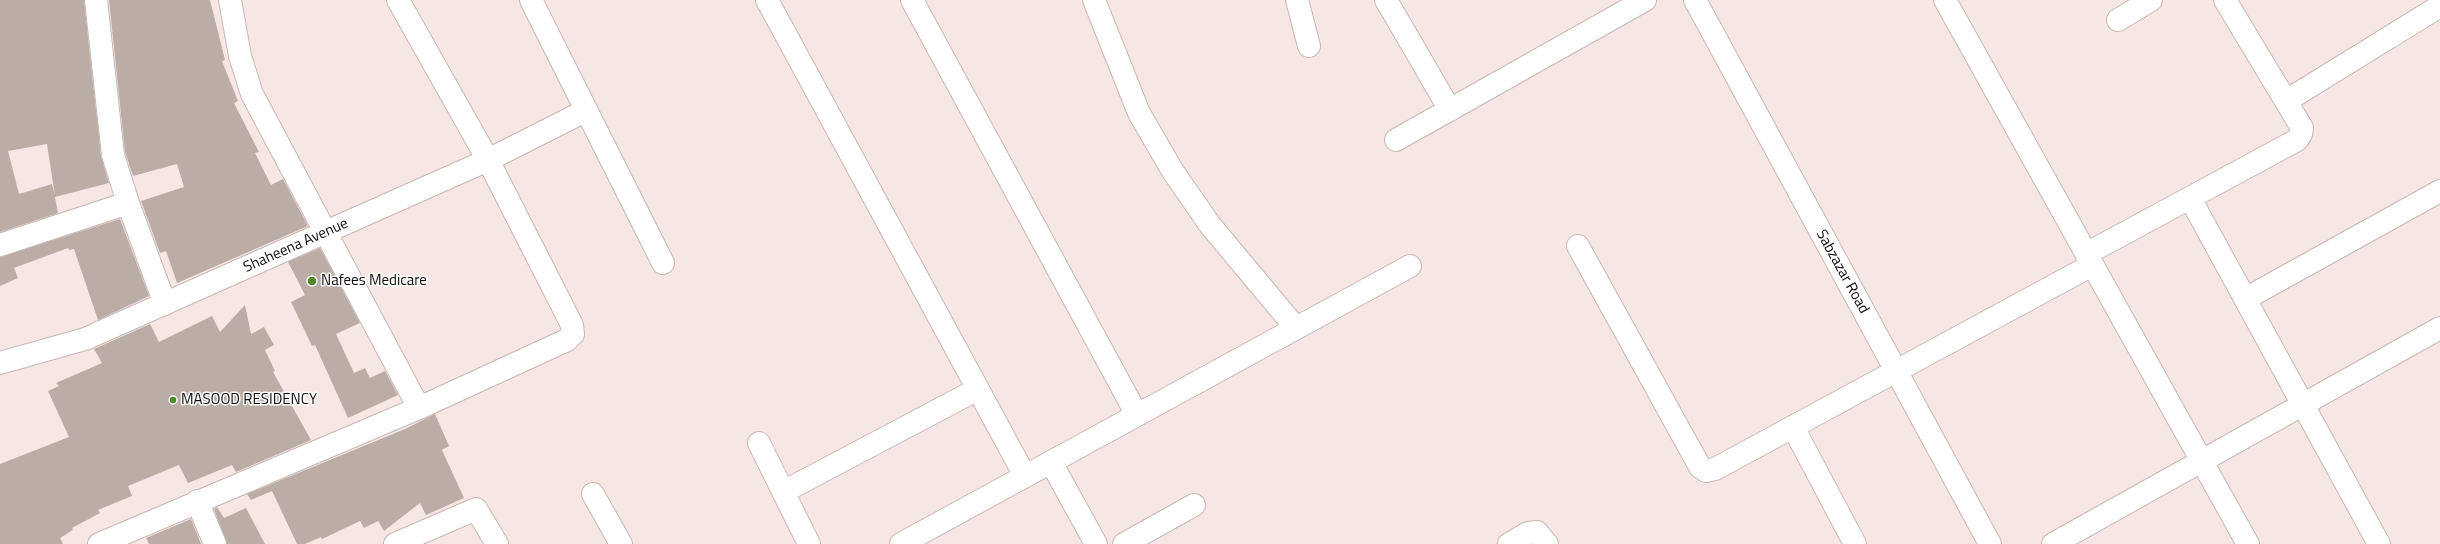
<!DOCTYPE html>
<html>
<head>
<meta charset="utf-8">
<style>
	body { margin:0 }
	canvas { display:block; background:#f7e7e4 }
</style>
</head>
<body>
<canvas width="2440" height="544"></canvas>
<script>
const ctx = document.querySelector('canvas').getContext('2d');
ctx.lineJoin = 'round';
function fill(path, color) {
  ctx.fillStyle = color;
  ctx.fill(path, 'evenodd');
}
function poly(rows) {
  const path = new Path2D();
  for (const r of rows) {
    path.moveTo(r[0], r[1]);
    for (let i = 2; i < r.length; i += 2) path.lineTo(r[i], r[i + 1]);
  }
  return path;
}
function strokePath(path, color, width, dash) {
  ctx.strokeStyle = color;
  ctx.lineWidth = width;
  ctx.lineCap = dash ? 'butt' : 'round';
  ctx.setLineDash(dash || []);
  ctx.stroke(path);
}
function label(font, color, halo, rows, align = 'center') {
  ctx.font = font + ' "Titillium Web",sans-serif';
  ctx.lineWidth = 3;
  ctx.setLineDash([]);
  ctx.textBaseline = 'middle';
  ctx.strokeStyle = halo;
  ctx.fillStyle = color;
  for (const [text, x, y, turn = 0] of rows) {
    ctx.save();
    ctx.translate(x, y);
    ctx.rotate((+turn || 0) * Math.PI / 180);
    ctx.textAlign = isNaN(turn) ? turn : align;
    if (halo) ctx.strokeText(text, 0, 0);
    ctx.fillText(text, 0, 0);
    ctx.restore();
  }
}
fill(poly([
	[0,0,84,0,101,156,109,183,55,197,58,213,0,232],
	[47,144,55,197,52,184,19,194,8,151],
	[109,0,210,0,225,60,222,61,238,101,234,103,259,152,255,153,271,185,283,179,308,226,177,283,166,251,160,253,141,201,184,187,177,164,133,176,125,152],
	[120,219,149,296,98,320,74,249,69,250,68,248,14,268,18,278,0,286,0,257],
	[320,248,360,323,336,334,354,373,365,368,370,378,385,371,398,395,348,418,315,345,312,346,291,302,305,295,288,262],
	[245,305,251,334,264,327,274,345,265,350,275,371,273,372,311,440,236,472,232,465,188,483,179,465,128,486,132,496,98,510,100,513,72,528,73,530,60,538,63,544,0,544,0,464,69,437,48,391,59,386,56,383,102,363,94,349,150,324,159,342,212,316,220,332],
	[435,414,449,446,442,450,464,498,426,515,420,503,384,531,378,521,364,528,360,521,322,539,321,537,305,544,297,544,272,491,251,500,247,494,405,429],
	[217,507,224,518,246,508,265,544,227,544,214,509],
	[191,519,201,544,149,544,146,538]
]), '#b9ada6');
const minor = poly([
	[96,0,113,155,128,203,165,304],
	[230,0,240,56,252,94,419,408],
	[531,0,663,263],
	[767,0,1025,476],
	[912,0,1137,415],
	[1094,0,1139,113,1172,170,1210,225,1296,328],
	[1297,0,1309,46],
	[1386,0,1450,110],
	[1695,0,1990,544],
	[1945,0,2248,544],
	[2118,20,2151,0],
	[2286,101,2440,6],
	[1396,140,1645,0],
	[2190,198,2379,544],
	[0,245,128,203],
	[1578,246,1700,467,1706,471,1715,469,2092,265],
	[2086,254,2297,140,2301,134,2302,128,2225,0],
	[2245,299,2440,191],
	[0,363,85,339,488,160,585,111],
	[1793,427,1855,544],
	[759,443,809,544],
	[1051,462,1096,544],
	[783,492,978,389],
	[593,494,621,544],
	[197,501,215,544],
	[99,544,419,408,567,340,573,334,572,325,488,160,398,0],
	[395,544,476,509,497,544],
	[901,544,1410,266],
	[1124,544,1194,505],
	[1509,544,1528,533,1537,532,1547,544],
	[2053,544,2440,328]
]);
strokePath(minor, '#c6b7b4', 24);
strokePath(minor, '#fff', 22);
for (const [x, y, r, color] of [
	[312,281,5,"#4f8926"],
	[173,400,4,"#4f8926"]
]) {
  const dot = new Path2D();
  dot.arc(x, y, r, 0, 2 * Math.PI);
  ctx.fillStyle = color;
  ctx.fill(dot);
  strokePath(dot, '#fff', 1.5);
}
label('15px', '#0f0a09', '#fff', [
	["Shaheena Avenue",296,246,-24],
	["Sabzazar Road",1842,272,61]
]);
label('15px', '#0f0a09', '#fff', [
	["Nafees Medicare",321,281],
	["MASOOD RESIDENCY",181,400]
], 'left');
</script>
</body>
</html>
